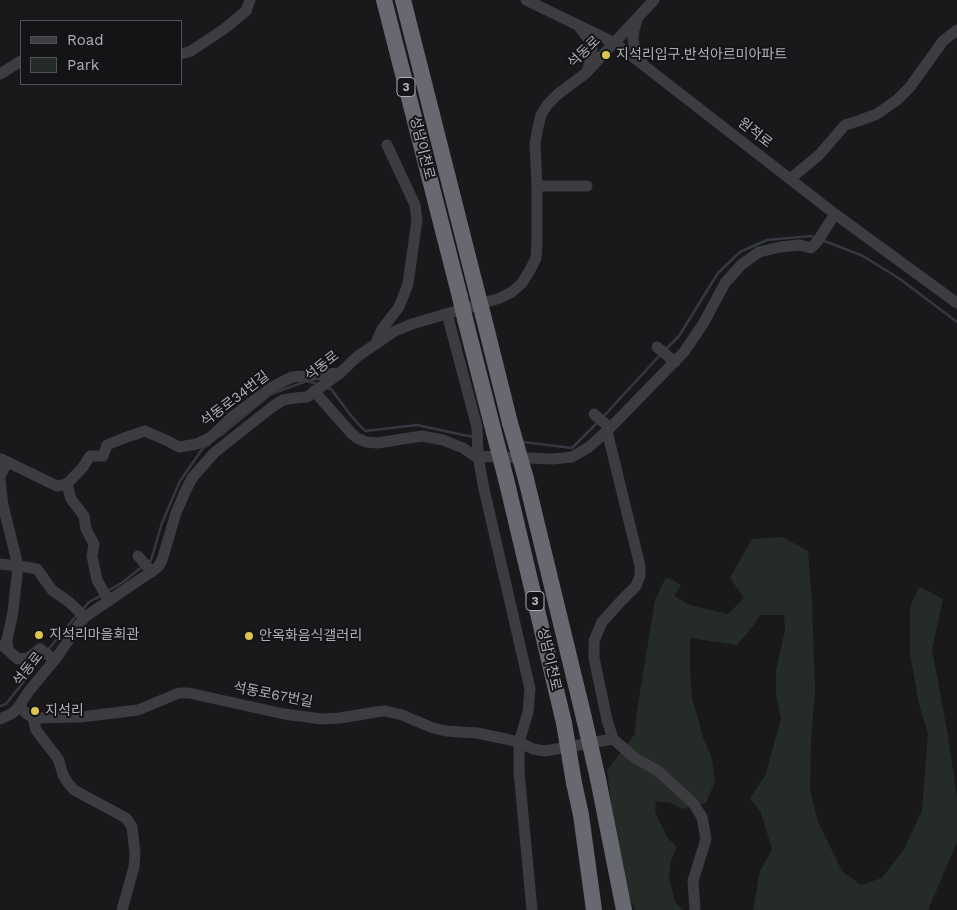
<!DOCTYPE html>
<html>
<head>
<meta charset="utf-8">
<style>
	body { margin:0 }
	#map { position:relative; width:957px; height:910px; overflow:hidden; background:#19191b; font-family:"Work Sans",sans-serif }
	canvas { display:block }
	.legend { position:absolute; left:20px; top:20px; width:162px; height:65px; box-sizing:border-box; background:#141416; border:1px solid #515257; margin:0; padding:6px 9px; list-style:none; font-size:15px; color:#adafb9 }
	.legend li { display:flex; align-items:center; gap:10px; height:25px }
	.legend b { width:25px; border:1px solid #515257 }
</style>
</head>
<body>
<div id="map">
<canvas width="957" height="910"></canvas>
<ul class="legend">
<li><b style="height:6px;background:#3c3c41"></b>Road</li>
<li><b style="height:14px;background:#252c27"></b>Park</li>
</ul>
</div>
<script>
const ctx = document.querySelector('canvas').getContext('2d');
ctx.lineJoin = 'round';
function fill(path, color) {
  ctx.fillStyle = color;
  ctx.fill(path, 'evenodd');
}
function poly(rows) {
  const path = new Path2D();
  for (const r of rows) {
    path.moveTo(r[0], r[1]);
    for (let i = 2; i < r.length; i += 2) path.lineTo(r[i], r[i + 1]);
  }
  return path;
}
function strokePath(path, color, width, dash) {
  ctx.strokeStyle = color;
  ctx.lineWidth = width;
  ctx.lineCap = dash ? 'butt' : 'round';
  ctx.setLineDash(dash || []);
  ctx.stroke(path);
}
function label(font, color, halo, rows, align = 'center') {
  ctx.font = font + ' "Work Sans","Noto Sans KR",sans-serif';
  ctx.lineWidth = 4;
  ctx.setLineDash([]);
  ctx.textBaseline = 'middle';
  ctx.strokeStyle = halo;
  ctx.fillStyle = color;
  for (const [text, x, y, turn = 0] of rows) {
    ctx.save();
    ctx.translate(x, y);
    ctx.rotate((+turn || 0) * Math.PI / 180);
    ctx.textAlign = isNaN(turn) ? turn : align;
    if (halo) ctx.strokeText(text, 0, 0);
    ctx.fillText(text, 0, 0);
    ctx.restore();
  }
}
fill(poly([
	[782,537,808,551,812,602,815,690,811,740,810,789,818,822,842,871,861,885,882,878,904,849,922,811,928,734,919,704,910,654,910,607,919,587,943,599,932,650,948,736,957,797,957,842,928,910,753,910,760,871,772,849,761,813,750,798,765,776,781,719,776,694,776,670,785,630,784,615,760,615,750,630,737,645,690,638,690,671,692,698,703,737,712,759,715,782,706,803,683,809,670,803,656,801,655,812,667,837,677,847,671,860,669,879,675,902,683,910,635,910,627,891,618,858,607,770,635,734,636,717,655,600,666,577,681,585,674,596,690,605,728,614,744,598,730,578,752,539]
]), '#252c27');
strokePath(poly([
	[822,240,863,256,900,279,957,322],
	[665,350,679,336,718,273,740,252,767,240,811,236,815,238],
	[327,388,331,389,352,417,365,431,417,425,463,435,475,437],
	[602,418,661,354],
	[220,436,271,394,307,381,317,384],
	[523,442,572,448,598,422],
	[147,563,151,560,162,523,180,481,203,448,210,444],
	[106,592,123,582,143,566],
	[83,609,89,602,102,595],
	[47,651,77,615],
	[0,706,6,704,44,656]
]), '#343941', 2.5);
strokePath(poly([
	[526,0,615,43,835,214,957,303],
	[637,20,634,30,633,40,636,52,642,61],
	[580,28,588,38,592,49,591,59,587,71],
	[181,54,191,51,224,29,246,11,250,0],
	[0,74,21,61],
	[790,179,819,155,845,125,858,121,877,114,897,100,910,87,943,41,957,30],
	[537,186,587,186],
	[447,314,477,427,478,457,484,489,530,689,528,712,519,742,519,772,532,910],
	[376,343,382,329,399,307,408,284,417,220,415,205,387,145],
	[657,347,675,362],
	[314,391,352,434,357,438,366,442,377,443,422,436,443,440,463,448,475,456,553,459,572,457,589,447,610,428,684,352,703,324,725,283,741,265,759,252,780,247,800,245,811,248,817,242,835,214],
	[594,414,610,428],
	[607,431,640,566,640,576,636,586,622,600,602,622,594,641,594,658,607,720,613,739,635,758,658,771,693,803,702,817,706,839,693,881,695,910],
	[1,459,57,486,67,484,83,467,90,456,103,456,107,445,124,438,145,431,168,441,179,447,197,444,211,437,232,417,272,387,292,377,340,373],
	[7,462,0,477,1,490,3,505,18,566,13,612,7,640,8,649],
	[67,484,71,499,84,516,86,529,94,544,92,556,97,580,109,601],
	[138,556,152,572],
	[0,564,20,566,37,569,52,590,69,602,85,617],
	[2,645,18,659,28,658,40,649,55,660],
	[19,706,27,714,33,718,81,717,138,710,179,693,189,693,284,714,307,717,322,719,340,718,376,712,385,711,402,715,433,728,446,731,477,733,501,738,519,742,533,749,545,751,613,739],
	[33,718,36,730,56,756,59,761,63,775,68,783,74,790,126,818,132,827,135,853,134,867,122,910],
	[0,719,13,713,19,706,29,691,57,657,77,627,85,617,158,567,162,560,176,513,185,492,192,478,214,453,272,407,283,400,295,398,307,397,340,373,358,356,395,331,412,324,500,298,512,292,522,283,530,270,536,258,537,243,537,186,535,144,538,127,541,115,547,105,558,94,586,73,654,0]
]), '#3c3c41', 11);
strokePath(poly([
	[384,0,460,297],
	[403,0,477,292],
	[483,315,510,423],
	[465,319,491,421],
	[506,479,564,723],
	[526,479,584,718],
	[598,779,624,910],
	[574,783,581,815,594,910]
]), '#676870', 16);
strokePath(poly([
	[477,292,483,315],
	[460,297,465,319],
	[491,421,506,479],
	[510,423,526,479],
	[584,718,598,779],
	[564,723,574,783]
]), '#676870', 16);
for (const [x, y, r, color] of [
	[606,55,5,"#ddc44f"],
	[39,635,5,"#ddc44f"],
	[249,636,5,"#ddc44f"],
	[35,711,5,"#ddc44f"]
]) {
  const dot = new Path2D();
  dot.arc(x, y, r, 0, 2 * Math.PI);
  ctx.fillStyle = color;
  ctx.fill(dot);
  strokePath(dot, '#141416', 2);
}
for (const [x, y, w] of [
	[406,87,18],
	[535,601,18]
]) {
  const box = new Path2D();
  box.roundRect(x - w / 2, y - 9.5, w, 19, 4);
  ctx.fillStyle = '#141416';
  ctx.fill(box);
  strokePath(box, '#adafb9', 1);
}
label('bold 12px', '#adafb9', null, [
	["3",406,87],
	["3",535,601]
]);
label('14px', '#adafb9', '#141416', [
	["석동로",584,52,-44],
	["원적로",755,133,38],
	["성남이천로",422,148,76],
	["석동로",322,366,-38],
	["석동로34번길",235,399,-37],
	["성남이천로",549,659,77],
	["석동로",28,669,-52],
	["석동로67번길",273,695,11]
]);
label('14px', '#adafb9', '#141416', [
	["지석리입구.반석아르미아파트",616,55],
	["지석리마을회관",49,635],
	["안옥화음식갤러리",259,636],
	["지석리",45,711]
], 'left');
</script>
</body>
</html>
